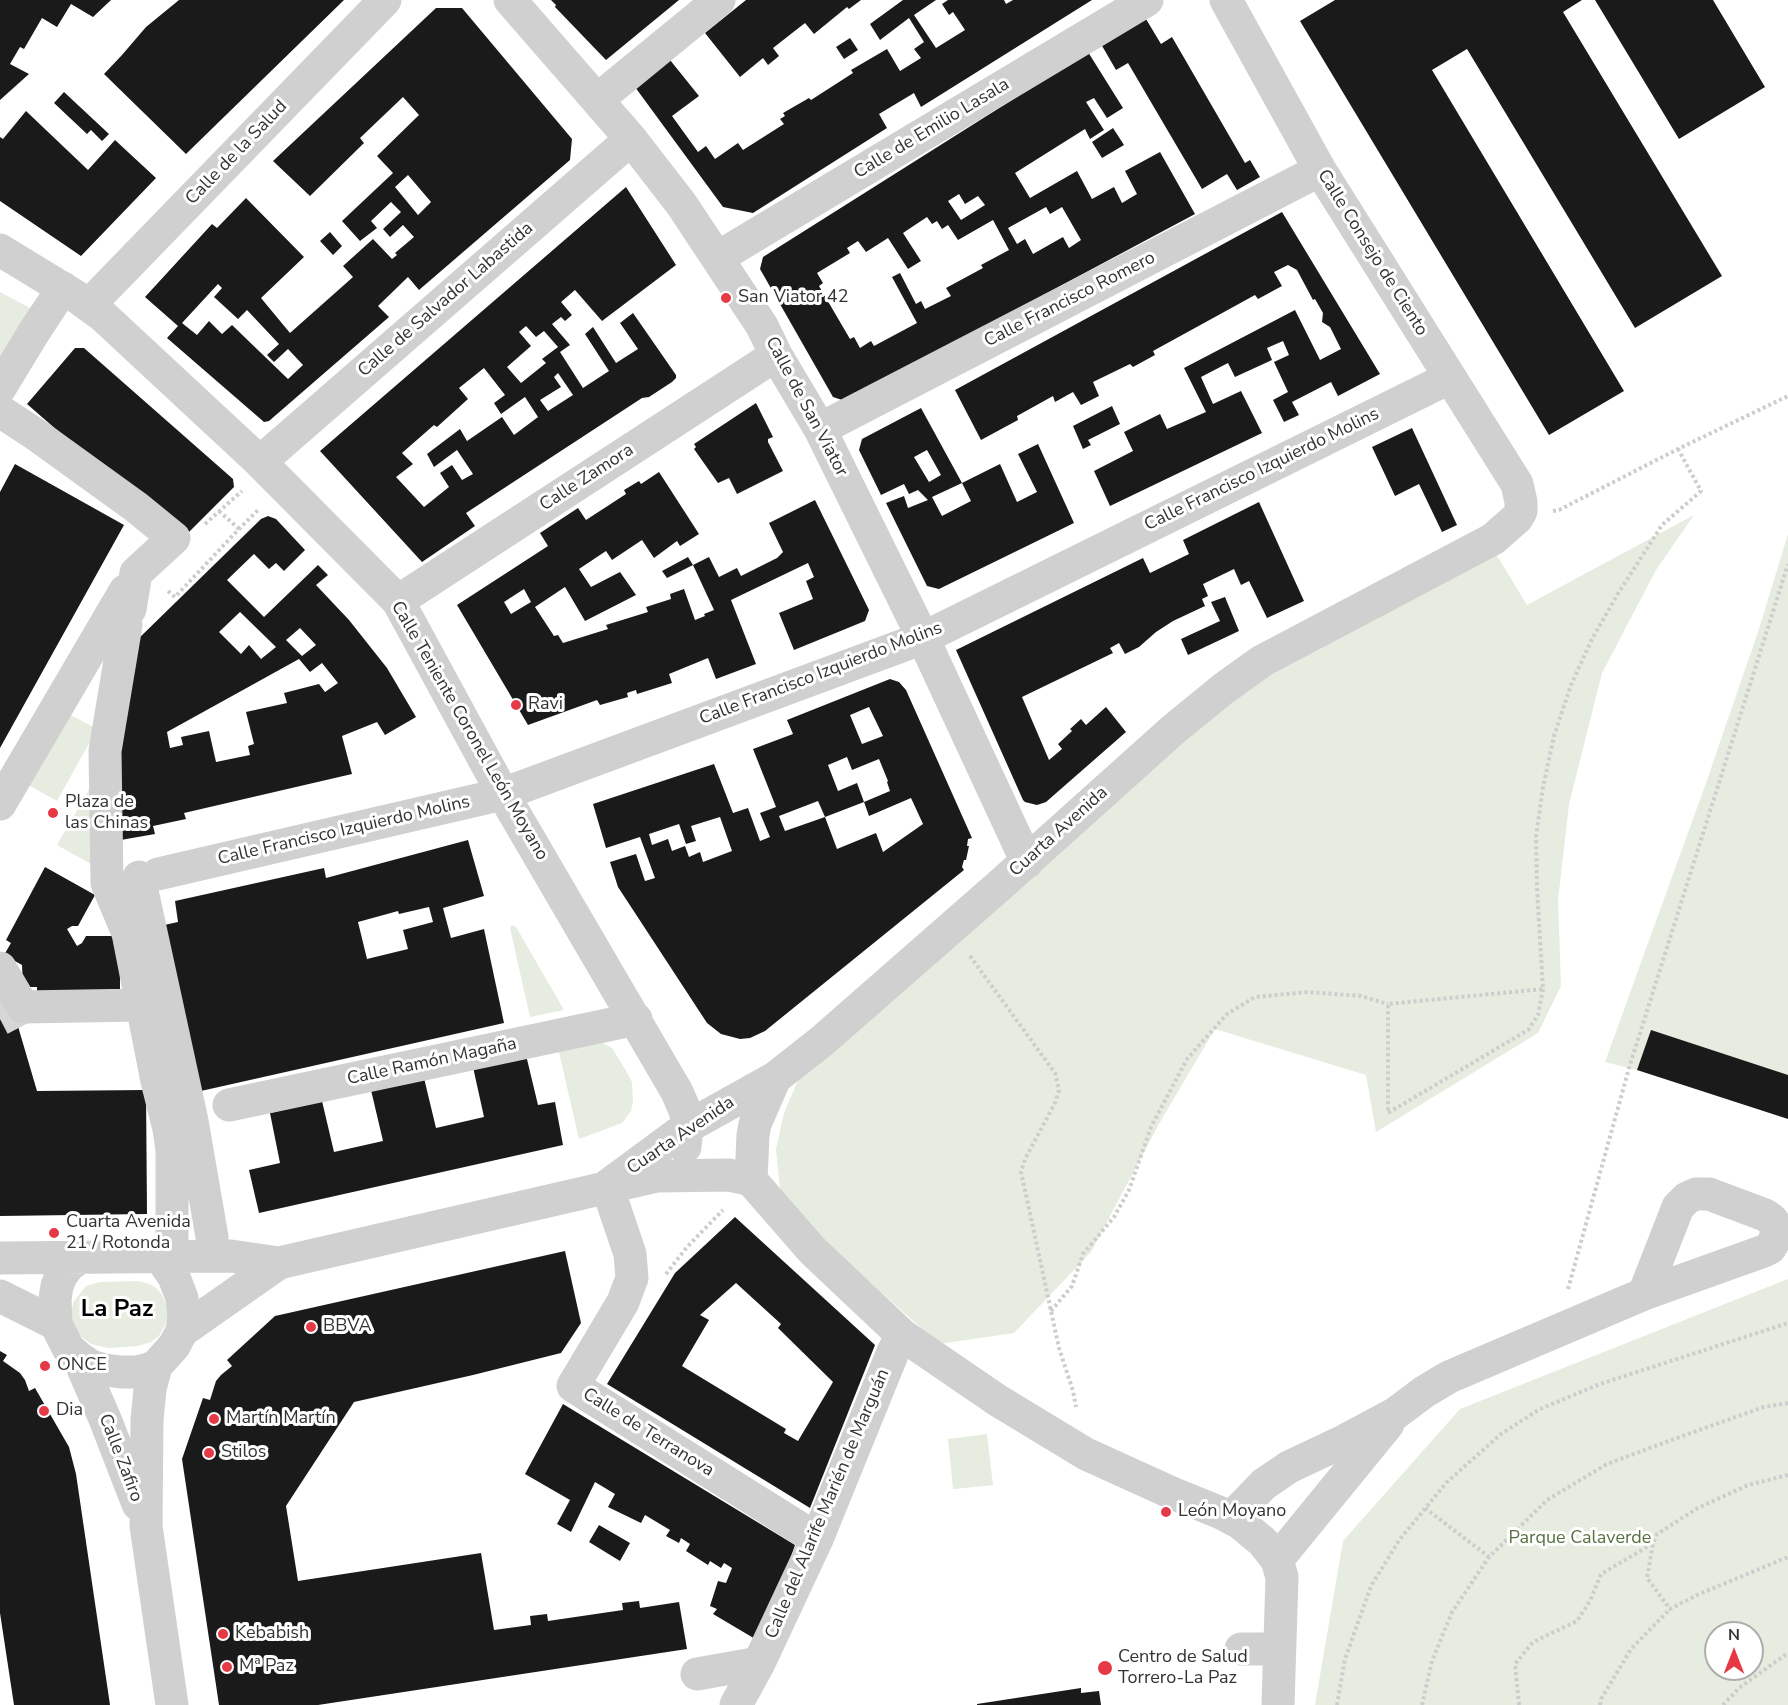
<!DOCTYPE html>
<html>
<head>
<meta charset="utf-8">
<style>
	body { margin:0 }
	#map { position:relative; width:1788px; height:1705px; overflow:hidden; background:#fff; font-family:"Nunito Sans",sans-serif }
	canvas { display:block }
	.north { position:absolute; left:1704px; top:1621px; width:60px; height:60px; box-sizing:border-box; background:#fff; border:2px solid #adadad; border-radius:50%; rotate:0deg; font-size:16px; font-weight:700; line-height:24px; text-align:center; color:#333 }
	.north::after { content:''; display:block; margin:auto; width:21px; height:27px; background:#e63946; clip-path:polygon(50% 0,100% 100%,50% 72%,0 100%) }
</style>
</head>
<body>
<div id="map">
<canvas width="1788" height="1705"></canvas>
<div class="north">N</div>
</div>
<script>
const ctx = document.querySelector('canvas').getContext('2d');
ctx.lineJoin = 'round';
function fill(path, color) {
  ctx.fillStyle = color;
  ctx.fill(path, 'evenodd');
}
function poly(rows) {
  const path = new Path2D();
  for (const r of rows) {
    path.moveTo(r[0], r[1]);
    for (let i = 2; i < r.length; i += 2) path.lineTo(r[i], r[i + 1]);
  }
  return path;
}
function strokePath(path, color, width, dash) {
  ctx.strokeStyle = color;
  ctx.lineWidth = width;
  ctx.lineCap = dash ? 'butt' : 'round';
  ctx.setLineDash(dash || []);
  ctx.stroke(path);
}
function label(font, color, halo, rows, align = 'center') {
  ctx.font = font + ' "Nunito Sans",sans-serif';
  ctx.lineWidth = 6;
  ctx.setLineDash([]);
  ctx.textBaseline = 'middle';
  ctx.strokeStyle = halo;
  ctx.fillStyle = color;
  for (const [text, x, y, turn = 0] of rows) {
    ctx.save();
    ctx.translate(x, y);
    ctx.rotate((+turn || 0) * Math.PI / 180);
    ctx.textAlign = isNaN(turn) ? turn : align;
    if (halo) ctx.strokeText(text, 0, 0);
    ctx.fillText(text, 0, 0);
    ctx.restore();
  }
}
fill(poly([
	[0,292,45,316,0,388],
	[1694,515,1656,570,1602,673,1569,804,1558,900,1561,986,1538,1033,1376,1132,1366,1075,1215,1029,1160,1122,1091,1252,1014,1333,939,1344,799,1219,780,1189,776,1149,784,1113,798,1080,1230,697,1496,554,1527,605],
	[1788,534,1788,1118,1637,1070,1605,1062,1706,783,1759,629],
	[61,710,97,729,57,801,21,781],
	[91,786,91,864,57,845],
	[512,925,516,927,564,1010,530,1017,510,928],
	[599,1041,612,1048,625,1069,632,1082,633,1101,631,1111,622,1123,579,1139,558,1048],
	[1788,1279,1788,1705,1315,1705,1343,1541,1460,1409],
	[1716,1633,1752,1633,1752,1669,1716,1669],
	[138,1281,150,1284,156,1288,161,1293,166,1304,168,1320,159,1336,151,1342,138,1346,108,1348,91,1344,78,1334,74,1328,71,1311,74,1301,86,1286,100,1282],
	[987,1434,993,1485,953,1489,948,1439]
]), '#e6ecdf');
fill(poly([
	[0,0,111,0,93,17,71,4,57,27,42,18,24,49,20,47,10,64,29,74,0,100],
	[179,0,344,0,186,154,104,74,122,55,146,27],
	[551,0,679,0,606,60,555,7,556,5],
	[746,0,861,0,849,9,847,7,814,34,805,23,773,48,779,56,768,65,763,58,740,77,705,33],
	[903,0,936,0,914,15,936,48,965,30,953,12,949,15,942,4,948,0,1004,0,1006,4,1013,0,1092,0,921,107,914,93,879,114,887,128,753,213,723,207,635,87,670,60,699,96,672,116,698,152,706,146,715,159,738,143,743,150,784,124,780,119,785,116,783,113,809,98,811,100,853,73,851,70,887,49,900,71,921,58,914,49,924,42,909,18,880,40,870,24],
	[1335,0,1582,0,1563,12,1722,276,1635,328,1467,49,1432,70,1624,391,1549,435,1300,21],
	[1595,0,1713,0,1765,87,1679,139],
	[436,8,462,8,572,139,570,160,419,290,408,277,378,306,389,317,269,421,264,422,167,338,178,326,145,297,212,224,217,228,246,198,304,257,261,298,290,333,353,277,343,266,373,239,392,259,397,255,395,253,414,237,403,225,390,237,383,229,401,212,391,202,371,221,377,228,360,241,342,221,393,173,377,156,419,115,403,97,360,138,364,143,310,196,273,161],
	[408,175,431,202,418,215,395,187],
	[218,284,222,288,214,297,238,319,247,310,279,344,267,355,274,362,288,349,303,365,288,379,232,325,222,334,209,321,197,335,182,323],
	[1146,19,1161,44,1172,37,1245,163,1250,160,1260,177,1237,190,1227,174,1202,189,1128,63,1116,70,1101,44],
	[850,38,858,50,844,59,836,47],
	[1088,52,1123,108,1107,118,1094,98,1086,102,1104,130,1090,139,1085,129,1015,173,1030,198,1077,171,1092,199,1114,187,1122,203,1137,194,1125,171,1160,152,1195,214,845,401,833,397,760,269,763,257],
	[959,194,965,204,978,196,985,205,961,220,948,201],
	[1046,207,1050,214,1062,207,1081,240,1069,248,1063,237,1033,254,1025,239,1017,244,1008,228],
	[927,217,932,224,937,221,942,229,948,225,958,240,993,220,1009,250,981,265,983,268,946,288,951,296,925,309,921,301,916,304,900,273,892,277,917,323,874,346,871,341,860,348,854,337,850,339,819,286,823,283,817,273,850,253,847,248,858,241,866,252,888,238,908,269,921,261,903,233],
	[64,92,109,134,102,141,91,130,87,134,54,103],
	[26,111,88,170,115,140,156,178,81,256,0,201,0,137,3,139],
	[1113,128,1124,145,1102,158,1092,142],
	[626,187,676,265,602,321,575,290,561,302,572,315,565,321,561,317,552,324,570,345,560,352,583,388,609,371,585,334,593,327,616,363,638,349,620,323,633,313,676,375,676,378,672,382,649,397,642,398,466,513,475,526,422,562,320,451],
	[526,326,536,337,544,331,558,347,542,359,546,363,521,383,507,367,531,346,519,332],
	[484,368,505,395,494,403,501,414,525,397,538,417,514,435,502,417,467,441,460,429,427,454,434,467,457,450,473,474,462,480,452,465,440,473,449,487,424,507,396,477,413,464,402,453,434,425,437,427,468,399,459,388],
	[558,373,573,395,548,411,540,400,561,387,554,377],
	[1282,212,1380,374,1338,396,1331,382,1292,402,1299,415,1284,422,1273,400,1288,392,1274,362,1289,355,1283,341,1267,348,1272,360,1235,377,1228,363,1201,377,1213,404,1241,391,1262,433,1110,506,1094,471,1133,451,1124,432,1160,414,1167,429,1206,412,1184,368,1295,310,1320,360,1341,349,1330,327,1322,322,1323,313,1315,299,1313,300,1297,270,1288,265,1274,272,1282,286,1258,299,1255,295,1153,351,1155,355,1133,367,1130,364,1093,382,1099,396,1081,405,1073,392,1055,402,1053,396,1017,416,1018,420,981,440,955,390],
	[330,232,342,246,333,255,320,241],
	[75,348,84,348,233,479,234,487,182,539,27,404],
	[756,403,773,437,768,439,768,442,783,471,737,494,729,478,718,483,694,449,696,447,694,444],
	[1112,406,1120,424,1088,440,1091,445,1083,449,1073,426],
	[921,408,962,483,932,497,942,516,971,501,962,483,1000,464,1017,502,1037,492,1018,454,1038,444,1074,523,939,589,927,586,886,503,904,496,908,508,928,500,918,490,909,494,904,484,881,495,859,450,862,439],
	[927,450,941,475,929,482,914,457],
	[1412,428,1457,525,1442,532,1419,484,1395,496,1372,447],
	[15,464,124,525,0,748,0,492],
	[659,472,699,534,680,546,677,541,654,558,642,540,612,560,606,551,579,569,591,587,620,572,636,595,585,621,565,587,535,607,554,636,558,635,563,643,608,629,606,625,648,612,646,607,671,599,670,594,684,589,695,620,705,616,704,614,714,610,693,565,667,578,662,571,688,557,693,565,709,557,719,577,737,568,741,576,777,558,783,552,769,523,815,500,869,610,865,621,794,650,779,613,813,599,806,581,814,577,808,563,731,600,756,664,716,679,708,658,669,674,672,683,637,694,636,690,627,693,628,697,600,705,597,700,528,725,457,605,548,546,540,533,578,508,586,520,626,494,624,490,639,481,641,484],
	[524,589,531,602,511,614,504,602],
	[1259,502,1304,601,1267,618,1249,581,1241,585,1234,569,1203,584,1208,596,1202,599,1205,606,1173,621,1156,632,1139,647,1125,654,1119,643,1110,648,1113,653,1022,697,1049,760,1062,749,1058,744,1072,731,1070,729,1081,719,1086,725,1106,707,1126,732,1046,802,1037,805,1025,802,1023,800,956,650,1143,558,1150,573,1189,554,1183,540],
	[268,516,276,519,305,550,284,571,276,563,269,569,254,554,227,580,264,617,318,565,328,575,316,585,349,620,387,668,416,717,385,735,377,722,342,736,352,774,184,813,186,819,153,826,155,834,115,841,115,763,134,643,261,519],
	[240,612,276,647,261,659,249,645,241,654,219,632],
	[300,628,316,645,302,656,286,640],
	[299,659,310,672,322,663,338,683,325,692,319,684,284,693,287,703,246,712,254,744,248,746,250,755,216,762,209,731,181,737,183,745,170,748,167,732],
	[1225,597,1239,631,1188,655,1181,639,1220,621,1211,602],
	[890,679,899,682,906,690,972,838,968,839,967,846,969,846,966,860,964,860,962,867,964,870,765,1031,750,1038,740,1039,721,1034,707,1023,618,887,610,862,636,854,645,881,655,878,640,837,606,848,593,804,714,764,733,813,748,808,760,841,770,837,760,813,776,807,753,749,793,734,787,720],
	[869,707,883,736,862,744,850,715],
	[847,757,852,770,879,759,888,781,887,782,890,791,864,802,869,816,911,798,923,824,883,852,876,833,837,849,825,817,785,831,779,816,818,801,825,817,864,802,857,783,838,791,828,765],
	[720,817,732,851,703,862,700,852,689,857,685,846,672,851,668,839,652,845,649,834,679,824,686,844,696,841,691,826],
	[468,840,484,896,443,908,451,938,484,929,504,1023,192,1093,155,927,178,922,175,901,324,868,326,878],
	[429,907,433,922,403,930,408,949,367,959,358,922,398,911,399,914],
	[45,867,95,895,78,926,72,926,67,929,77,946,82,943,86,936,120,936,120,991,37,993,37,987,23,987,22,965,4,955,11,943,6,940],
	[0,986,9,1001,17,1023,37,1091,146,1090,147,1214,0,1216],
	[1651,1030,1788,1075,1788,1119,1637,1070],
	[526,1055,538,1105,555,1102,563,1145,259,1213,249,1170,280,1163,270,1113,322,1101,334,1152,383,1141,371,1090,424,1078,436,1128,484,1117,473,1067],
	[735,1217,875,1345,810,1508,607,1384,675,1273],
	[736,1283,781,1324,778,1328,833,1382,798,1441,784,1433,786,1429,682,1366,709,1320,700,1315],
	[565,1251,581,1323,561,1353,473,1375,354,1402,286,1506,298,1581,481,1553,494,1630,531,1625,530,1616,547,1614,548,1621,623,1610,622,1603,639,1601,640,1608,679,1602,687,1649,318,1705,219,1705,182,1459,203,1398,210,1400,216,1381,221,1375,232,1366,227,1360,275,1316],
	[0,1351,7,1355,3,1361,20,1373,25,1380,29,1391,35,1388,69,1447,76,1474,110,1705,14,1705,0,1613],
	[563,1404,795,1545,762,1643,713,1614,717,1609,710,1606,718,1581,726,1583,732,1568,724,1563,721,1568,710,1561,708,1565,686,1551,690,1544,681,1538,679,1543,666,1536,670,1530,645,1515,641,1523,608,1507,615,1494,595,1482,571,1532,557,1524,570,1500,525,1474],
	[599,1525,630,1543,620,1561,589,1542],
	[1081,1688,1081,1693,1099,1691,1101,1705,977,1705,977,1704]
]), '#1a1a1a');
strokePath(poly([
	[0,1019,23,1007]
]), '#d6d6d6', 33, [33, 16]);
strokePath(poly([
	[219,511,239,529],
	[1553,511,1559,510,1678,449,1788,396],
	[205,524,242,491],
	[168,591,175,597,239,529,259,509],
	[970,956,1055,1073,1059,1090,1055,1103,1025,1159,1021,1172,1059,1348,1073,1391,1076,1407],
	[1543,989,1538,1015,1528,1030,1388,1113,1388,1004,1543,989,1537,888,1536,837,1543,787,1554,736,1571,685,1592,639,1619,592,1662,525,1701,491,1678,449],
	[666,1274,687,1247,723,1210],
	[1568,1289,1629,1068,1788,564],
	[1051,1311,1072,1286,1083,1254,1114,1217,1129,1190,1151,1127,1187,1059,1227,1014,1255,997,1308,992,1361,996,1388,1004],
	[1788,1475,1748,1485,1698,1508,1657,1534,1653,1544,1647,1578,1670,1609,1697,1595,1788,1557],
	[1425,1508,1489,1557],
	[1337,1705,1345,1659,1371,1586,1400,1539,1447,1482,1501,1434,1540,1409,1600,1384,1788,1323],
	[1422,1705,1432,1661,1452,1612,1489,1557,1547,1500,1607,1464,1674,1439,1764,1407,1788,1403],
	[1519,1705,1515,1664,1533,1642,1577,1621,1590,1601,1601,1574,1652,1544],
	[1600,1705,1601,1699,1631,1649,1670,1609],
	[1723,1705,1739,1688,1788,1653]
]), '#cdcdcd', 4, [3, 3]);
strokePath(poly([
	[510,0,631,139,682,205,762,326,776,355,820,429,923,638,1027,862],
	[597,100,719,0],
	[0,250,77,297,103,316,260,462,398,601,503,794,677,1092,686,1113,687,1127,685,1147],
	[717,258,1147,0],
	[89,305,385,0],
	[0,388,34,332,63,288],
	[0,411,35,434,136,507,174,538,136,573,130,609],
	[820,429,1320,170],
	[260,462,631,139],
	[398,601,776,355],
	[126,625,105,751,107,883,128,933,157,1081,169,1129,172,1150,172,1238,161,1258],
	[0,804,125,591],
	[158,874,503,794,923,638,1449,378],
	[139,877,192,1121,212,1237],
	[0,968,23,1007,141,1005],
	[229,1105,636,1019],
	[751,1180,753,1135,755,1124,775,1078],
	[607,1186,687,1127,775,1078,822,1041,999,886,1174,729,1223,689,1262,661,1493,539,1517,518,1521,511,1521,502,1517,484,1320,170,1226,0],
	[607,1186,630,1254,632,1278,623,1302,573,1386,817,1539],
	[81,1257,69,1265,61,1276,57,1286,55,1299,56,1324,68,1348,78,1357,91,1366,105,1370,121,1372,136,1372,146,1370,156,1366,174,1346,182,1331,184,1318,182,1298,174,1277,161,1258],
	[0,1258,231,1256,279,1263],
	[0,1296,56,1324],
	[182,1331,279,1263,657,1176,729,1175,751,1180,812,1250,902,1335,997,1400,1086,1454,1172,1493,1221,1513,1240,1523,1263,1542,1277,1560,1282,1577,1278,1705],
	[78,1357,105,1419,138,1504],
	[156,1366,150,1389,147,1420,146,1526,172,1705],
	[1231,1518,1264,1484,1289,1467,1342,1442,1396,1413,1424,1392,1449,1377,1644,1294,1764,1251,1770,1248,1774,1241,1777,1234,1776,1226,1772,1220,1765,1215,1709,1194,1696,1194,1687,1198,1678,1207,1644,1294],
	[1277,1560,1388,1424],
	[1241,1649,1279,1649],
	[697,1674,759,1663],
	[736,1705,759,1663,817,1539,893,1352,902,1335]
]), '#d0d0d0', 33);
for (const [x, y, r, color] of [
	[726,298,6,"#e63946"],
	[516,705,6,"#e63946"],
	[53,813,6,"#e63946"],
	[54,1233,6,"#e63946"],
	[311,1327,6,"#e63946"],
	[45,1366,6,"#e63946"],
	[44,1411,6,"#e63946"],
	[214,1419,6,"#e63946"],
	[209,1453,6,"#e63946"],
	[1166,1512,6,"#e63946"],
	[223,1634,6,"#e63946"],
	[227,1667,6,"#e63946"],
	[1105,1668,8,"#e63946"]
]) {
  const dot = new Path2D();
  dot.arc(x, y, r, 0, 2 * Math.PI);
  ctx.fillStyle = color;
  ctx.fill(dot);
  strokePath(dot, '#fff', 2);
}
label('18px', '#333', '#fff', [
	["Calle de Emilio Lasala",932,129,-31],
	["Calle de la Salud",237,153,-46],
	["Calle Consejo de Ciento",1372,253,58],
	["Calle de Salvador Labastida",446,300,-41],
	["Calle Francisco Romero",1070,300,-27],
	["Calle de San Viator",806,407,62],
	["Calle Francisco Izquierdo Molins",1262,470,-26],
	["Calle Zamora",587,478,-33],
	["Calle Francisco Izquierdo Molins",821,674,-21],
	["Calle Teniente Coronel León Moyano",469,731,60],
	["Calle Francisco Izquierdo Molins",344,831,-13],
	["Cuarta Avenida",1059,832,-42],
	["Calle Ramón Magaña",432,1062,-12],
	["Cuarta Avenida",681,1136,-34],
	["Calle de Terranova",648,1433,32],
	["Calle Zafiro",120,1458,69],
	["Calle del Alarife Marién de Marguán",828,1504,-67]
]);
label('18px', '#333', '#fff', [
	["San Viator 42",738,298],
	["Ravi",528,705],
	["Plaza de",65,803],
	["las Chinas",65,824],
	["Cuarta Avenida",66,1223],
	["21 / Rotonda",66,1244],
	["BBVA",323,1327],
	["ONCE",57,1366],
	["Dia",56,1411],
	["Martín Martín",226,1419],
	["Stilos",221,1453],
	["León Moyano",1178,1512],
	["Kebabish",235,1634],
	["Centro de Salud",1118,1658],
	["Torrero-La Paz",1118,1679],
	["Mª Paz",239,1667]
], 'left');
label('18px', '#56703f', '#fff', [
	["Parque Calaverde",1580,1539]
]);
label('bold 24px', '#000', '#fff', [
	["La Paz",117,1310]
]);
</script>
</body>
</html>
